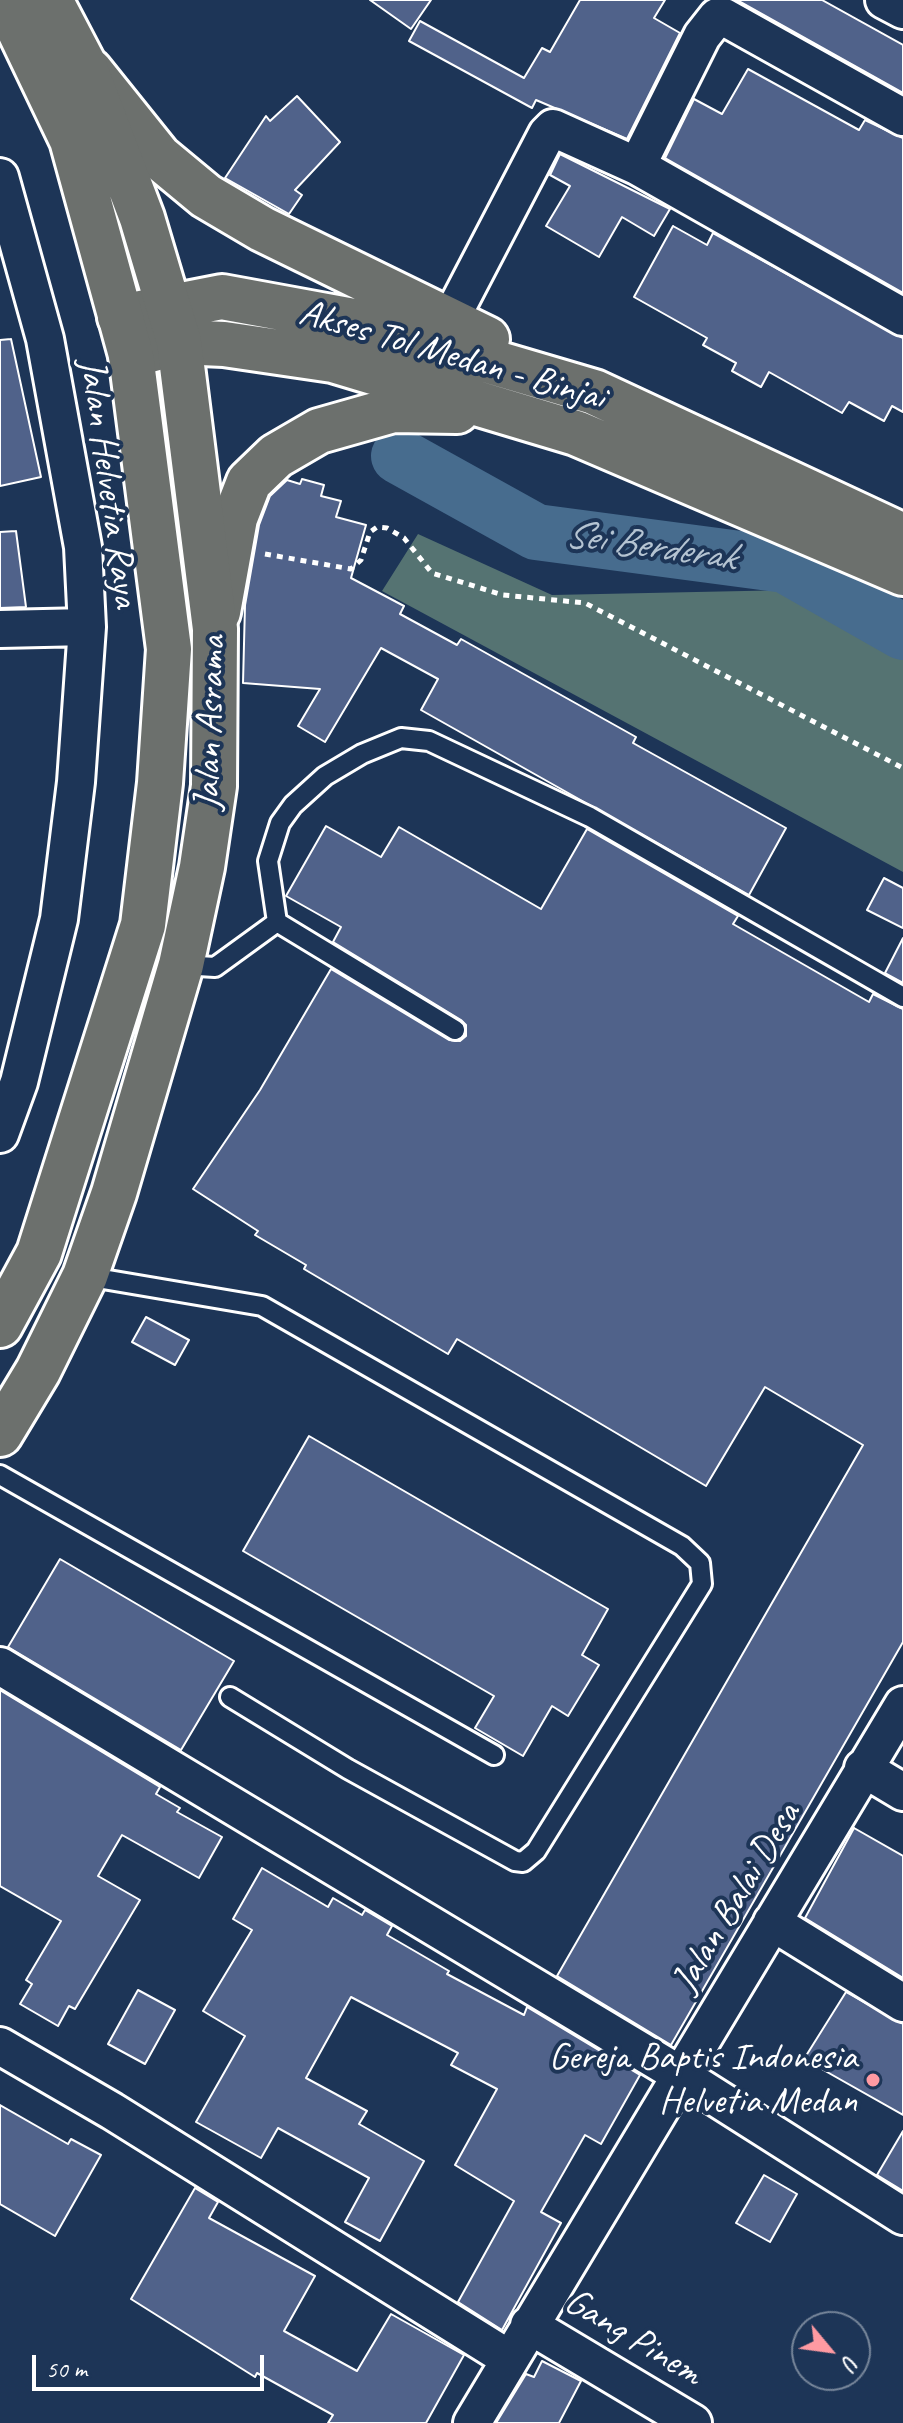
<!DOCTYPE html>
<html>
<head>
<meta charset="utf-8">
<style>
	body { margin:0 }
	#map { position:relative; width:903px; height:2423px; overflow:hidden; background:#1d3557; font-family:Caveat,sans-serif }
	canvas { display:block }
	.north { position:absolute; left:791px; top:2311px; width:80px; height:80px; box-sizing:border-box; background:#1d3557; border:2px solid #77869a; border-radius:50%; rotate:119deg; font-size:22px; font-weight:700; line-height:32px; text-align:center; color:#fff }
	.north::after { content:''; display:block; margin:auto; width:28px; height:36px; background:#ff9aa2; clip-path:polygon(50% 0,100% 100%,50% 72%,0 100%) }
	.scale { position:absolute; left:32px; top:2355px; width:232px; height:36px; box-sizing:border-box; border:4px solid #fff; border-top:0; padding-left:10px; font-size:24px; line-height:28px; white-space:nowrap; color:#fff; -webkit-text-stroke:6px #1d3557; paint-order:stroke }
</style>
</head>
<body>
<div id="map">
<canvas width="903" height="2423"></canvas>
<div class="north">U</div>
<div class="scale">50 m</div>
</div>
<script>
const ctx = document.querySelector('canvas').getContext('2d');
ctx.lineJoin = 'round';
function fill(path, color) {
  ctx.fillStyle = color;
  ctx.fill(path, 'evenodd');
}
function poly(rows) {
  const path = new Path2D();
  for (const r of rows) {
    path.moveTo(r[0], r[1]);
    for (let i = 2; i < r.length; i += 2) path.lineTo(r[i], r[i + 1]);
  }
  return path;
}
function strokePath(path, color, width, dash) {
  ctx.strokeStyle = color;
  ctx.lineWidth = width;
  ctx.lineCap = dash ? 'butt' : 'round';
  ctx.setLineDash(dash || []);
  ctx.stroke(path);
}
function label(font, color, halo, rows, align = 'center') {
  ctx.font = font + ' Caveat,sans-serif';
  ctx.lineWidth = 8;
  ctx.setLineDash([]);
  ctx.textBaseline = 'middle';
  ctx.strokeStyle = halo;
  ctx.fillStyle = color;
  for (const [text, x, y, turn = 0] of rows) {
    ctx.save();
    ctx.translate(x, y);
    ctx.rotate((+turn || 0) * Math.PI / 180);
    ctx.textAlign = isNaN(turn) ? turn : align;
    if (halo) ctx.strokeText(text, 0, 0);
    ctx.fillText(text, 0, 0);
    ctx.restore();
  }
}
fill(poly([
	[418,534,552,595,792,590,903,654,903,872,382,591]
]), '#557372');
strokePath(poly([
	[399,456,536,532,785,565,903,632]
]), '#476c8e', 56);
const building = poly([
	[370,0,431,0,411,29,370,0],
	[580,0,665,0,654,18,680,33,627,139,536,100,532,108,409,41,420,21,524,78,542,48,550,52,580,0],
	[737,0,822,0,903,45,903,93,737,0],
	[748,69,859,130,865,120,903,138,903,293,665,158,694,99,722,114,748,69],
	[297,96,340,142,295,190,302,195,289,214,225,178,266,116,270,121,297,96],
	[560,154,670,209,654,236,622,217,599,257,546,226,570,186,550,175,560,154],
	[673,226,707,245,713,233,903,338,903,412,892,406,884,421,849,402,842,413,769,372,761,387,732,371,736,363,703,345,707,338,634,297,673,226],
	[11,339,41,477,0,486,0,340,11,339],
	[302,479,324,485,321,496,341,501,336,517,366,525,351,578,404,606,400,614,457,645,461,639,636,737,633,743,786,828,749,895,421,710,438,679,381,648,325,742,298,726,320,689,243,683,245,605,259,525,270,496,287,480,300,484,302,479],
	[16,531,26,607,0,608,0,532,16,531],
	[326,826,381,857,399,827,541,909,587,829,738,916,733,924,869,1002,873,994,903,1009,903,1642,671,2045,557,1976,863,1445,765,1387,706,1486,457,1339,448,1354,304,1269,306,1265,255,1235,258,1231,193,1189,260,1090,331,969,449,1040,460,1041,466,1036,466,1025,461,1020,333,942,341,927,286,896,326,826],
	[884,878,903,888,903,928,867,910,884,878],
	[903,938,903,983,885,973,903,938],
	[146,1317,189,1340,175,1365,132,1342,146,1317],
	[309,1436,608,1609,582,1655,599,1665,568,1716,552,1706,523,1756,475,1728,494,1696,243,1551,309,1436],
	[60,1559,234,1661,181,1750,8,1647,60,1559],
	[0,1690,160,1787,156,1794,180,1808,177,1812,222,1837,199,1878,122,1835,98,1876,140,1900,75,2009,69,2006,58,2026,20,2004,32,1984,26,1980,61,1921,0,1886,0,1690],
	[854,1828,903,1856,903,1978,805,1918,854,1828],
	[262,1868,328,1907,333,1898,362,1915,365,1910,392,1926,387,1935,449,1971,447,1974,524,2015,527,2007,640,2075,601,2144,585,2135,541,2212,561,2223,502,2330,458,2302,514,2201,455,2165,497,2089,451,2065,458,2053,351,1997,306,2078,367,2111,359,2124,424,2161,380,2241,345,2222,369,2178,278,2128,261,2158,196,2122,245,2036,203,2011,252,1930,233,1919,262,1868],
	[138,1990,175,2010,145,2064,108,2044,138,1990],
	[846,1992,903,2024,903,2115,804,2059,846,1992],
	[0,2105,68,2144,71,2139,101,2155,55,2236,0,2204,0,2105],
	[903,2131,903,2191,877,2175,903,2131],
	[764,2175,797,2194,770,2242,736,2223,764,2175],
	[195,2188,218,2202,209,2218,315,2276,284,2331,357,2371,391,2314,464,2355,426,2423,328,2423,333,2415,257,2373,255,2377,131,2299,195,2188],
	[542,2361,581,2381,559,2423,496,2423,526,2374,534,2377,542,2361]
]);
fill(building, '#50628a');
strokePath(building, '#fff', 2);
const service = poly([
	[277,922,455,1030],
	[181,965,215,967,277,922,268,861,280,823,293,805,325,776,362,754,401,738,429,741,590,817,903,997],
	[85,1276,262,1306,682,1546,700,1563,702,1584,536,1851,523,1862,515,1861,348,1769,230,1697],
	[0,1475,494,1755]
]);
const minor = poly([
	[884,0,903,10],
	[637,166,702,36,717,17,724,17,903,117],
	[0,177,45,339,83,547,87,627,76,782,59,919,19,1082,0,1134],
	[450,320,547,134,553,128,637,166,903,317],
	[0,629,87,627],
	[0,1666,679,2074,903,2216],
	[863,1768,903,1792],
	[772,1922,903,2003],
	[0,2046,112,2111,508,2358],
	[529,2325,693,2423],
	[472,2423,903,1705]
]);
const primary = poly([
	[90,71,159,157,206,196,262,229,487,339],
	[120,317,222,297,353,321,594,392,903,536],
	[131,355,179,342,224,344,333,360,576,433,903,573],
	[218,612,235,518,249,482,276,456,319,431,393,410,457,411]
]);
const trunk = poly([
	[0,1325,39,1253,143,925,160,783,169,649,131,355,72,140,5,0],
	[0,1434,38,1371,85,1276,114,1193,181,965,202,867,214,786,215,629,179,342,142,218,83,63,50,0]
]);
strokePath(service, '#fff', 24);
strokePath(minor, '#fff', 42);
strokePath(primary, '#fff', 50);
strokePath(trunk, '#fff', 50);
strokePath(poly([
	[265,554,351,569,361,560,370,532,377,527,387,528,404,538,432,573,503,595,585,603,903,768]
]), '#fff', 5, [6, 6]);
strokePath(service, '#1d3557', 18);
strokePath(minor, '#1d3557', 36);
strokePath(primary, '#6c706d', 44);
strokePath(trunk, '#6c706d', 44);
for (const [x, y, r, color] of [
	[873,2080,8,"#ff9aa2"]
]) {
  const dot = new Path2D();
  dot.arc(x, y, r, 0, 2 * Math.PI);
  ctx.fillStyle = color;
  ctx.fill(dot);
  strokePath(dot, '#1d3557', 3);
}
label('38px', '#fff', '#1d3557', [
	["Akses Tol Medan - Binjai",452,356,16],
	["Jalan Helvetia Raya",108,483,82],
	["Jalan Asrama",211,723,-88],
	["Jalan Balai Desa",737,1898,-59],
	["Gang Pinem",633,2338,31]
]);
label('38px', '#fff', '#1d3557', [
	["Gereja Baptis Indonesia",857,2058],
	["Helvetia Medan",857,2102]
], 'right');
label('italic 40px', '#b5c4d2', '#1d3557', [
	["Sei Berderak",650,547,8]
]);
</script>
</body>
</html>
